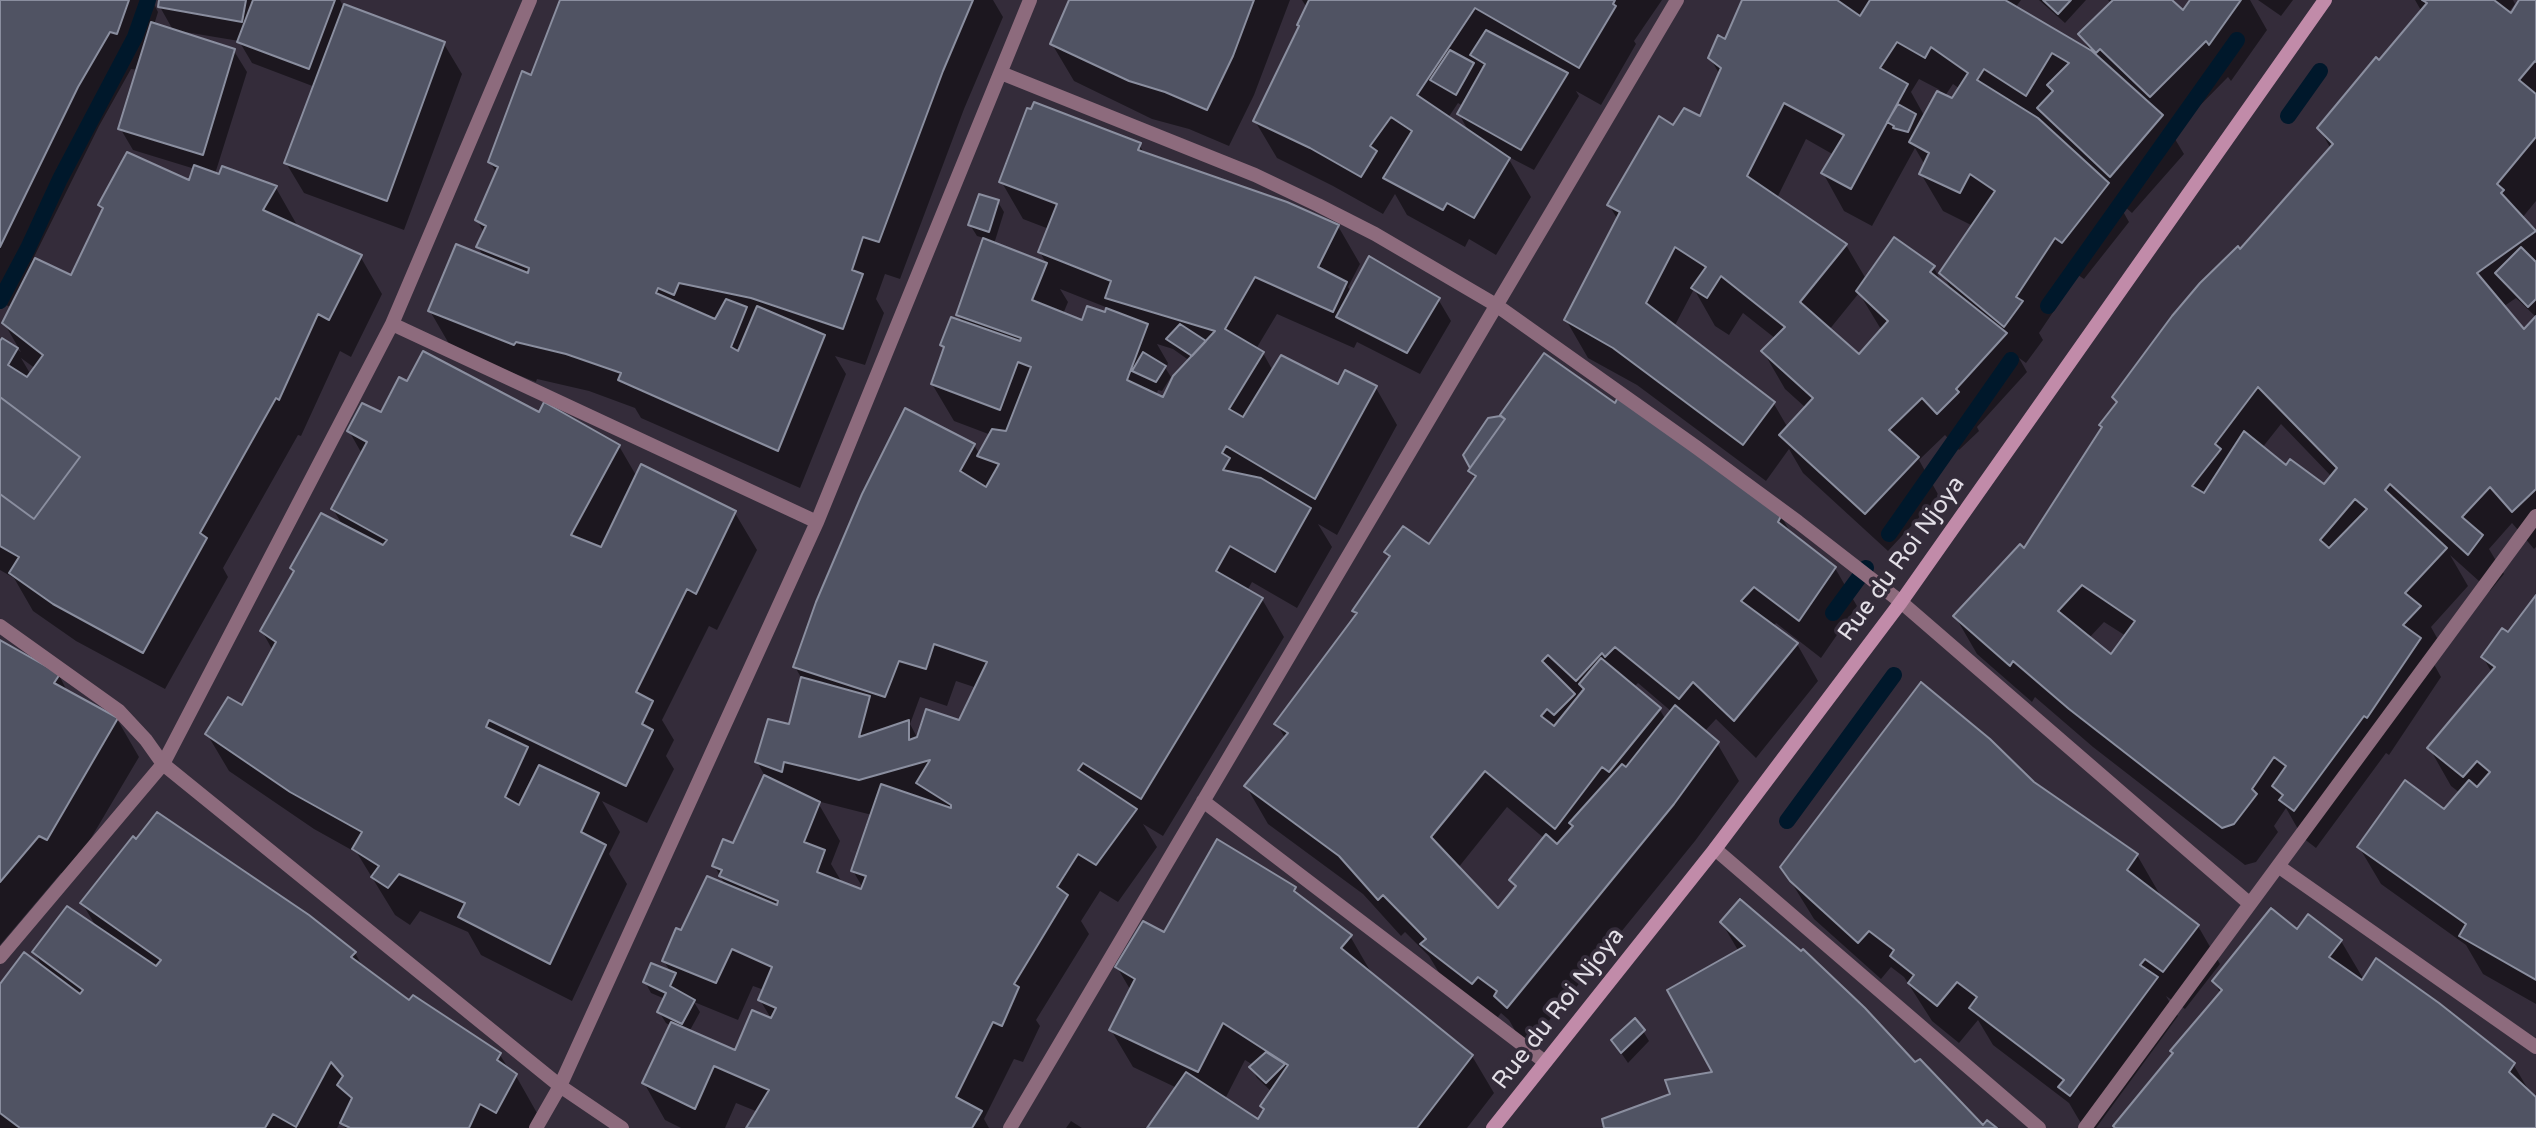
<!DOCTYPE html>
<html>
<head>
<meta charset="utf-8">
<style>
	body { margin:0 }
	canvas { display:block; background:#342c3a }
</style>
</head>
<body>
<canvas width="2536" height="1128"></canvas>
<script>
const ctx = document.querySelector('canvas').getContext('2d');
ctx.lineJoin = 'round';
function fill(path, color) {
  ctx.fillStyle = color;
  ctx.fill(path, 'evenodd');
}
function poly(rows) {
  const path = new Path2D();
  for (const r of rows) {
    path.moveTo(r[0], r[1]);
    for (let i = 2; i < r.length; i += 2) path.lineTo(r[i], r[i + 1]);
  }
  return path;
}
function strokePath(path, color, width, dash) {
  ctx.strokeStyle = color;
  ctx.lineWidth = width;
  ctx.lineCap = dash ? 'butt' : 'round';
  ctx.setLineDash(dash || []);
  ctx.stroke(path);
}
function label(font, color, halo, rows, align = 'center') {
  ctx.font = font + ' "Varela Round",sans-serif';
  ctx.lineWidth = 7;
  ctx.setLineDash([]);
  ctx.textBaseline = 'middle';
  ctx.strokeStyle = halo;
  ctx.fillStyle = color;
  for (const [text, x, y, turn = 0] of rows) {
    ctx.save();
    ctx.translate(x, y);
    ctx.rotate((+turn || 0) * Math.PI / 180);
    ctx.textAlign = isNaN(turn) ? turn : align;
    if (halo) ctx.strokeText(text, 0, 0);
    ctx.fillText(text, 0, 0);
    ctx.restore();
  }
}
fill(poly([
	[0,0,154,0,154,4,158,12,154,25,234,51,247,72,215,174,276,188,297,225,296,227,360,256,382,294,351,357,340,351,301,436,298,435,223,568,228,577,165,689,76,641,33,611,14,578,0,570,0,344,3,340,21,352,4,323,12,308,0,302],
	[131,69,138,70,120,128,133,150,195,169,190,182,100,205,103,211,72,278,33,259,99,126],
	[21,358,36,369,31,375],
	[161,0,340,0,343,6,444,44,462,74,404,230,304,193,286,163,315,87,252,63,239,41,173,30,160,7],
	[562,0,993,0,1003,17,964,109,900,279,885,274,876,299,884,313,865,365,835,356,846,374,800,488,641,418,635,408,589,391,537,379,536,382,452,349,430,311,484,257,478,247,484,233,477,220,497,174,490,162,531,77],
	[1073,0,1290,0,1254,95,1229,146,1189,129,1152,119,1074,81,1052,44],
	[1302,0,1662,0,1634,41,1636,44,1601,105,1576,91,1579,96,1534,170,1507,156,1531,197,1496,255,1469,239,1465,247,1407,215,1395,194,1383,214,1333,186,1277,158,1255,121,1301,27,1307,8],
	[1458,103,1463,106,1459,114,1469,132,1448,118],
	[1744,0,2021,0,2015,8,2091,53,2080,34,2112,4,2108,0,2169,0,2183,13,2192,0,2250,0,2267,30,2231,81,2228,77,2172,134,2184,154,2132,213,2116,199,2129,222,2084,279,2078,275,2039,333,2043,340,2026,363,2019,358,2027,372,1977,427,1979,431,1959,450,1945,435,1919,460,1939,496,1888,551,1803,473,1789,449,1766,481,1637,385,1588,358,1566,320,1618,220,1609,205,1674,128,1701,119,1720,75,1710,58,1726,42],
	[1919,79,1940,90,1925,117,1911,92],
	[1953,84,1960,89,1953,100,1945,96],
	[1806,139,1834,155,1823,173,1844,211,1872,226,1915,148,1925,165,1921,174,1943,211,1973,226,1942,273,1952,291,1943,285,1934,268,1866,279,1846,245,1777,198],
	[1694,289,1715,326,1729,335,1743,313,1776,339,1763,351,1785,389,1806,408,1788,428,1774,404,1674,327],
	[1859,293,1882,331,1859,356,1829,330],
	[2039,0,2086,0,2065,23],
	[2258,0,2293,0,2281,16],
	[2415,0,2513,0,2515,4,2508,13,2511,15,2520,0,2536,0,2536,201,2522,218,2536,231,2536,317,2516,298,2503,307,2524,332,2536,319,2536,547,2534,549,2512,523,2489,549,2504,574,2490,591,2450,555,2468,586,2431,627,2441,645,2430,657,2441,677,2389,755,2386,753,2316,848,2303,838,2286,808,2274,826,2278,832,2256,862,2245,865,2093,747,2035,697,2032,702,1977,654,1955,616,2024,550,2118,404,2114,397,2331,149,2319,128,2379,63,2422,12],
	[2281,424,2332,477,2325,487,2286,468,2262,448],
	[2104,622,2126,636,2111,656,2089,638],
	[1139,144,1145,155,1338,226,1360,264,1348,287,1351,292,1438,299,1451,321,1420,374,1357,342,1354,348,1277,314,1256,349,1263,353,1273,371,1338,386,1376,388,1397,425,1337,535,1318,524,1332,547,1297,608,1252,582,1247,591,1262,599,1284,637,1163,836,1143,824,1157,847,1118,902,1100,891,1081,921,1089,934,1036,1020,1040,1026,1023,1062,1014,1059,984,1119,989,1128,748,1128,758,1112,736,1103,725,1128,681,1128,665,1120,644,1083,671,1026,666,1023,659,1012,665,999,651,993,645,982,671,973,664,961,682,932,725,885,714,865,733,846,765,776,757,762,790,726,802,679,795,667,974,445,980,455,991,435,954,421,932,384,945,349,942,345,963,323,958,315,984,238,977,236,970,225,998,202,1004,212,994,244,1047,265,1040,252,1049,229,1023,219,1001,181],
	[1060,289,1108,308,1106,314,1083,322,1063,314,1068,302],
	[1157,344,1173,349,1190,361,1164,400,1156,396,1158,390,1162,391,1171,377,1166,369,1168,363],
	[956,681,977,688,960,722,918,739,910,724,920,697,947,706],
	[817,801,872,815,853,871,863,888,862,891,843,884,831,864,840,841],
	[753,986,764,990,760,1000,772,1020,736,1052,689,1032,700,1012,694,1002,738,1020],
	[539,414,619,446,637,477,735,513,757,550,717,630,709,626,662,720,674,740,666,756,674,769,647,823,602,801,620,832,609,854,627,884,572,1001,481,955,468,932,420,911,410,925,395,915,357,853,314,829,229,771,207,734,243,708,273,651,262,631,295,574,292,568,343,526,333,509,362,454,349,431,381,415],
	[1502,415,1781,516,1792,535,1835,568,1857,606,1821,658,1776,623,1773,627,1797,644,1818,681,1756,758,1716,719,1704,732,1717,743,1739,781,1695,841,1530,1044,1517,1034,1509,1020,1501,1013,1495,1021,1444,981,1429,956,1405,932,1401,936,1363,894,1268,824,1246,786,1285,738,1277,724,1357,616,1354,611,1390,559,1386,552,1430,546,1475,480,1465,455,1500,418,1505,421],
	[1638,683,1672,712,1666,720,1660,710,1634,687],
	[1507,807,1545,839,1511,880,1516,888,1498,911,1458,868],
	[2536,598,2536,1004,2483,974,2466,945,2381,884,2359,847,2445,812,2460,793,2451,786,2430,749,2492,673,2483,657,2508,634],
	[0,642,59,675,68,693,117,719,139,757,68,877,61,873,0,945],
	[2033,783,2137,855,2159,893,2157,895,2198,926,2220,964,2185,1009,2166,996,2178,1016,2096,1128,2086,1128,2082,1125,2069,1103,1993,1045,1978,1020,1959,1043,1932,1021,1904,977,1891,967,1881,979,1814,919,1782,867],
	[1295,889,1300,898,1350,936,1372,974,1472,1056,1494,1093,1467,1128,1150,1128,1177,1088,1133,1067,1111,1030,1131,991,1117,967,1164,934],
	[1245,1060,1253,1065,1251,1067,1257,1078,1272,1092,1258,1121,1225,1099],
	[82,903,355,953,364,969,410,1003,414,997,500,1055,510,1071,516,1076,537,1113,530,1128,345,1128,341,1121,337,1128,0,1128,0,987,44,969,34,952,97,928],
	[1722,923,1915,1065,1983,1127,1995,1128,1606,1128,1714,1073,1739,952],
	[2297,931,2341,941,2364,980,2513,1064,2531,1094,2536,1099,2536,1128,2116,1128,2221,994,2214,982],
	[1643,1031,1649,1041,1628,1063,1613,1041],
	[1071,1121,1082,1128,1066,1128]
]), '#0007');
strokePath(poly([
	[2288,116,2320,71],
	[0,301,28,248,60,179,135,37,148,0],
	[2048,306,2237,40],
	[1889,534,2011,360],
	[1833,613,1866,568],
	[1787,821,1894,675]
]), '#00182b', 16);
const building = poly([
	[0,0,129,0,117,34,110,32,78,87,0,247,0,0],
	[159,0,246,0,242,22,158,7,159,0],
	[253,0,335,0,309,69,237,42,253,0],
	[560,0,973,0,943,71,879,242,863,237,852,270,863,274,843,329,751,298,679,283,674,295,658,288,656,293,715,319,726,299,747,307,731,347,738,351,757,306,825,335,778,451,618,380,621,373,566,354,516,342,514,345,428,311,456,244,528,273,529,268,476,247,486,226,475,220,498,167,488,162,522,71,531,75,560,0],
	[1069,0,1254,0,1233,56,1207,110,1165,92,1129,81,1050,44,1069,0],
	[1309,0,1615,0,1613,4,1616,6,1579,68,1475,8,1417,95,1510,158,1474,218,1447,203,1443,210,1383,178,1412,131,1391,117,1370,146,1377,151,1361,177,1310,148,1253,121,1299,26,1297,25,1309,0],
	[1742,0,1837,0,1860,16,1870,0,2005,0,2092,51,2163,115,2110,177,2037,108,2053,91,2047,85,2069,63,2052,53,2026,96,1984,69,1977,80,2038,118,2109,183,2062,243,2055,238,2016,297,2023,301,2004,327,1939,273,1995,191,1970,174,1960,193,1919,174,1929,153,1909,142,1937,91,1952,98,1968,73,1931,47,1925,58,1897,42,1880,68,1908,84,1851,189,1821,173,1844,135,1784,103,1747,176,1847,244,1800,302,1859,354,1888,321,1856,291,1894,237,1935,266,1930,272,2007,333,1956,389,1959,392,1937,414,1922,398,1889,430,1919,457,1865,514,1779,435,1813,398,1761,351,1785,327,1721,276,1707,298,1691,288,1706,267,1675,247,1646,303,1775,402,1743,445,1613,348,1564,320,1620,212,1607,205,1659,116,1673,125,1684,108,1700,116,1721,68,1708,58,1718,35,1725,39,1742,0],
	[2043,0,2071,0,2058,14,2043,0],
	[2113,0,2172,0,2183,10,2190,0,2241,0,2209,45,2206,41,2150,97,2100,49,2096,53,2078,34,2113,0],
	[2422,0,2494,0,2511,13,2519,0,2536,0,2536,62,2535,61,2519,80,2536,94,2536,137,2497,184,2504,190,2501,193,2536,231,2477,273,2524,329,2536,316,2536,489,2512,512,2490,487,2462,517,2483,535,2468,555,2390,484,2385,490,2447,548,2405,593,2421,606,2403,625,2421,638,2367,718,2364,716,2294,811,2279,800,2283,795,2272,786,2286,766,2274,757,2252,789,2257,794,2234,824,2222,828,2069,709,2013,661,2010,666,1953,616,2020,544,2024,548,2102,427,2099,425,2117,402,2112,397,2172,316,2200,283,2238,246,2240,249,2333,144,2317,128,2376,57,2379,60,2427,3,2422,0],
	[2258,387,2337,468,2324,484,2290,459,2286,465,2244,431,2204,493,2192,486,2221,449,2215,444,2258,387],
	[2355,499,2367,509,2329,548,2320,540,2355,499],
	[2082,585,2135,621,2111,654,2058,611,2082,585],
	[344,4,445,42,387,201,284,163,344,4],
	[151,22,235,49,203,155,118,129,151,22],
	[1486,30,1568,73,1521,150,1457,114,1485,64,1470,55,1486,30],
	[1450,50,1474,63,1456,95,1430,80,1450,50],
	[1034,102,1141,143,1138,150,1287,202,1339,225,1318,267,1347,282,1333,312,1255,277,1225,329,1264,352,1229,409,1243,417,1281,355,1338,384,1345,370,1377,386,1315,499,1226,446,1222,453,1230,458,1223,470,1261,478,1311,508,1275,572,1230,546,1216,571,1263,598,1141,799,1083,763,1078,770,1137,809,1096,865,1078,854,1057,887,1068,895,1014,984,1019,987,1002,1026,993,1022,956,1097,982,1111,972,1128,746,1128,769,1090,714,1066,695,1109,642,1083,671,1022,735,1050,752,1010,771,1018,776,1008,758,1000,772,967,732,949,716,983,662,961,676,928,681,930,707,876,777,905,778,901,719,876,722,870,712,866,723,839,733,843,764,775,820,802,804,842,825,850,817,872,861,889,866,876,851,871,881,784,951,808,951,805,916,783,930,760,859,780,784,762,782,772,755,762,768,719,789,724,801,677,870,696,859,737,909,720,909,740,917,737,926,709,959,720,987,662,934,644,926,669,899,661,885,697,793,667,816,602,862,494,905,408,975,444,960,471,986,487,999,464,977,456,992,429,1006,431,1031,367,1018,362,1000,410,931,384,944,347,940,345,951,317,1020,341,1021,338,956,315,983,238,1047,263,1032,300,1082,320,1087,306,1105,312,1106,308,1148,324,1127,380,1163,397,1173,376,1215,331,1105,298,1111,281,1038,252,1057,204,999,182,1027,108,1031,109,1034,102],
	[1898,104,1916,114,1908,132,1893,128,1894,126,1887,122,1898,104],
	[127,152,189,180,194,165,219,174,222,166,277,186,263,210,362,255,329,320,318,314,279,400,276,398,200,533,207,538,143,653,53,604,9,573,19,557,0,546,0,494,34,519,80,457,0,397,0,341,2,338,18,348,8,365,27,377,43,355,2,323,35,258,71,275,103,208,98,205,127,152],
	[979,194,999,200,989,232,968,225,979,194],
	[2521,247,2536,262,2536,299,2528,307,2495,273,2521,247],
	[1369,256,1440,298,1407,353,1336,317,1369,256],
	[1180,324,1206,341,1192,356,1166,339,1180,324],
	[423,351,539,412,544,402,620,445,571,535,601,547,641,464,736,511,696,594,687,589,636,692,653,701,642,724,653,730,626,786,489,720,486,727,528,747,505,797,519,805,539,765,599,793,581,832,606,845,550,964,458,917,465,903,399,874,388,888,371,877,379,866,352,849,362,832,290,792,205,734,228,697,242,705,276,642,260,631,294,571,290,568,321,513,383,545,387,540,331,509,367,442,347,431,362,403,381,412,399,377,407,381,423,351],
	[1143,352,1166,366,1156,382,1132,371,1143,352],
	[1544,353,1615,403,1618,397,1782,514,1778,522,1836,567,1799,621,1754,587,1741,601,1798,643,1734,721,1693,682,1679,699,1615,647,1605,657,1602,653,1576,681,1548,655,1542,661,1575,694,1554,715,1547,709,1541,716,1554,726,1584,689,1579,684,1601,658,1661,708,1609,772,1602,767,1555,829,1485,771,1431,837,1498,908,1516,886,1509,880,1546,834,1557,844,1573,826,1569,823,1622,764,1626,767,1675,705,1719,742,1674,804,1507,1008,1494,996,1497,991,1478,977,1472,984,1420,944,1426,939,1383,895,1378,900,1339,856,1244,786,1288,733,1274,724,1357,613,1352,611,1390,556,1384,552,1403,526,1429,544,1476,476,1468,471,1505,419,1500,415,1544,353],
	[0,397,80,457,34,519,0,494,0,397],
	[1500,416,1505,419,1470,468,1463,455,1488,418,1500,416],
	[2536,595,2536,980,2459,936,2466,924,2357,847,2405,780,2444,809,2469,780,2477,787,2490,772,2477,761,2463,777,2427,748,2495,667,2481,657,2502,628,2508,632,2536,595],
	[0,640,60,674,54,683,118,718,47,840,39,836,0,882,0,640],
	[1921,682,1990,739,2034,782,2138,854,2127,870,2199,925,2163,972,2145,959,2140,965,2158,977,2070,1096,2058,1087,2064,1080,1969,1008,1977,997,1957,982,1937,1006,1908,983,1914,975,1890,956,1894,950,1869,931,1858,943,1790,881,1780,867,1921,682],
	[157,812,309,915,356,952,351,957,409,1000,413,995,501,1053,497,1060,517,1074,496,1113,480,1104,469,1128,350,1128,340,1123,352,1098,337,1085,343,1076,331,1062,296,1127,273,1114,265,1128,20,1128,0,1113,0,984,24,952,80,994,83,990,32,952,67,906,156,966,161,960,80,903,133,836,136,839,157,812],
	[1217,839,1296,887,1294,891,1352,935,1341,948,1473,1055,1417,1128,1147,1128,1186,1072,1258,1119,1264,1109,1260,1106,1288,1065,1223,1023,1198,1072,1109,1030,1135,979,1115,967,1143,921,1164,932,1217,839],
	[1740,899,1801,951,1803,949,1865,1008,1915,1062,1920,1059,1983,1125,1987,1120,1997,1128,1604,1128,1602,1119,1670,1094,1665,1080,1712,1072,1667,990,1745,946,1720,922,1740,899],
	[2271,908,2297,929,2308,914,2342,940,2329,957,2362,980,2376,958,2439,1003,2515,1063,2509,1072,2536,1097,2536,1128,2115,1128,2113,1126,2173,1053,2170,1051,2222,990,2212,981,2271,908],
	[651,963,676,973,670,986,695,1000,682,1024,657,1012,666,993,643,982,651,963],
	[1635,1018,1645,1030,1621,1053,1611,1040,1635,1018],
	[1266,1052,1285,1064,1266,1083,1249,1067,1266,1052]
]);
fill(building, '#505363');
strokePath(building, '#8a8e9f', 2);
strokePath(poly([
	[1001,73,1255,175,1318,205,1375,234,1496,305,1696,447,1798,522,1901,602,2250,904],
	[392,324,817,522],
	[0,626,119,711,146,740,163,764,560,1086,622,1128],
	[1203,801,1545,1062],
	[1715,849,2039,1128],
	[2278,866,2536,1047],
	[0,957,163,764,392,324,530,0],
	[536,1128,560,1086,817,522,1030,0],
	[1010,1128,1677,0],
	[2085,1128,2536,516]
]), '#8d6b7d', 14);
strokePath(poly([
	[1493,1128,1715,849,1901,602,2325,0]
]), '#c18ba9', 14);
label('24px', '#e3dfe7', '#342c3a', [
	["Rue du Roi Njoya",1902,559,-54],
	["Rue du Roi Njoya",1559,1009,-52]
]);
</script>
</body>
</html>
